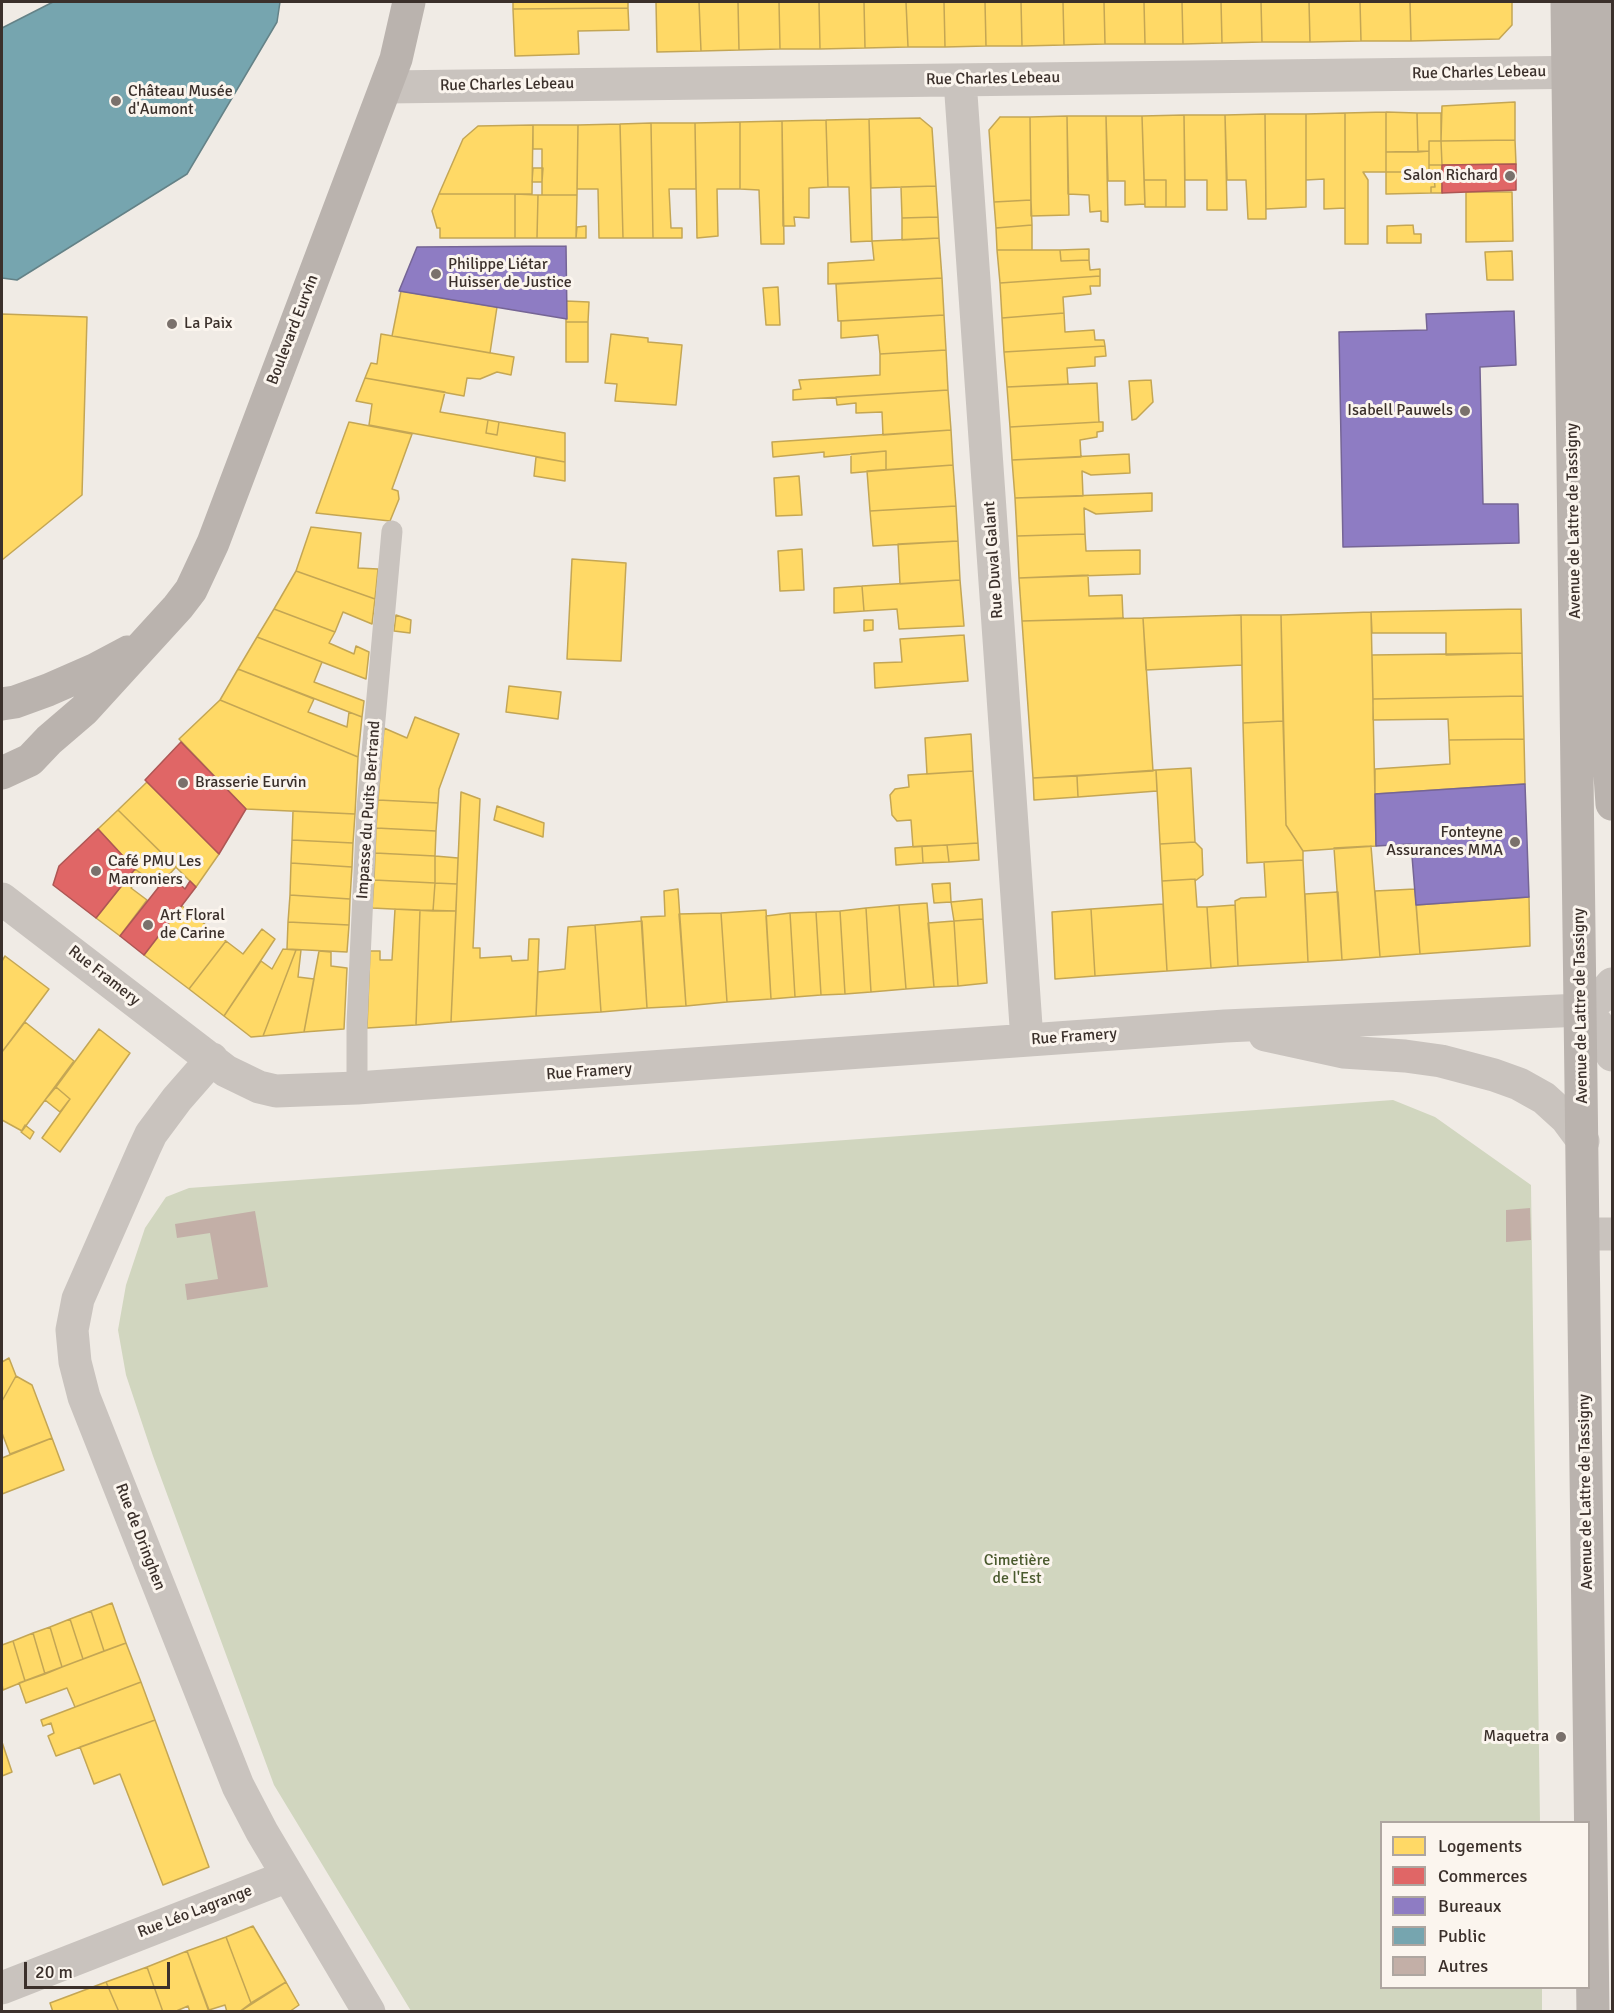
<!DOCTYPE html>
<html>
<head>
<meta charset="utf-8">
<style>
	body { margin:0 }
	#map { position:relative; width:1614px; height:2013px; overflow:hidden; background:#f0ebe5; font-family:Signika,sans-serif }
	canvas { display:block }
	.frame { position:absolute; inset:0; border:3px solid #3b302b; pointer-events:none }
	.legend { position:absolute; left:1380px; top:1821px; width:210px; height:168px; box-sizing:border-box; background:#fbf5ee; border:2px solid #aea6a0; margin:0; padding:8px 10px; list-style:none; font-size:18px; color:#3b302b }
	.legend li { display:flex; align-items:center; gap:12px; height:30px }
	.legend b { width:30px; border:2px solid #aea6a0 }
	.scale { position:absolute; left:24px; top:1962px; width:146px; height:27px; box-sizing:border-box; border:3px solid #3b302b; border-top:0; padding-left:8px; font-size:18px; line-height:21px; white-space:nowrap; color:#3b302b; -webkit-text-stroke:4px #fbf5ee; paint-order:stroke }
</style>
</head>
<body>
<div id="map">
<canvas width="1614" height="2013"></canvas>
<div class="frame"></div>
<ul class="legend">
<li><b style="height:16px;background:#ffd966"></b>Logements</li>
<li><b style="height:16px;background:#e06666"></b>Commerces</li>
<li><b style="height:16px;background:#8e7cc3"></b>Bureaux</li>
<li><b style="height:16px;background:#76a5af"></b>Public</li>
<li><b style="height:16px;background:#c3afa7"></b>Autres</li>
</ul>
<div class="scale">20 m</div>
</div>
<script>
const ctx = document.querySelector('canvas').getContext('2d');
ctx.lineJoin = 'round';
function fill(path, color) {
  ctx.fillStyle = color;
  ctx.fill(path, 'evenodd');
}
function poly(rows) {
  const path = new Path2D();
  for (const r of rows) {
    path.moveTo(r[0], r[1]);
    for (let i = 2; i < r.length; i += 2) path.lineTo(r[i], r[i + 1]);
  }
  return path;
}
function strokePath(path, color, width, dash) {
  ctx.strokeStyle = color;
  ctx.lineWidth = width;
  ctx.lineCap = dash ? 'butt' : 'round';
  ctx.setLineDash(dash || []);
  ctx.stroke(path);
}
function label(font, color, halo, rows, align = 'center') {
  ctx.font = font + ' Signika,sans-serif';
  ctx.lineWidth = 6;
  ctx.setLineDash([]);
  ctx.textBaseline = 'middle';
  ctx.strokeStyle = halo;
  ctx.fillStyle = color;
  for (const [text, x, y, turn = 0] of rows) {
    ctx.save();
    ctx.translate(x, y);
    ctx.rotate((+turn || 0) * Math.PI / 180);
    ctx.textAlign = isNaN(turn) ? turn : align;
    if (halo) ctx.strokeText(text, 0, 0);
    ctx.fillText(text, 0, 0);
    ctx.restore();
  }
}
fill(poly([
	[1393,1100,1435,1117,1531,1185,1540,1822,1382,1822,1382,1988,1542,1988,1542,2011,411,2011,274,1785,153,1456,126,1375,118,1330,126,1285,145,1228,166,1197,189,1188]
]), '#d1d6bf');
const homes = poly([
	[513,2,628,2,628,8,513,9,513,2],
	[656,2,699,2,701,51,657,52,656,2],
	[699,2,738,2,739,50,701,51,699,2],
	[738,2,779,2,780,49,739,50,738,2],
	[779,2,819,2,820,49,780,49,779,2],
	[819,2,864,2,865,48,820,49,819,2],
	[864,2,906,2,908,47,865,48,864,2],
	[906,2,944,2,945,47,908,47,906,2],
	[944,2,985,2,986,46,945,47,944,2],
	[985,2,1021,2,1022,46,986,46,985,2],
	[1021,2,1063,2,1064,45,1022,46,1021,2],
	[1063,2,1104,2,1105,44,1064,45,1063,2],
	[1104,2,1144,2,1145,44,1105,44,1104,2],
	[1144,2,1182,2,1183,44,1145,44,1144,2],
	[1182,2,1221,2,1222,43,1183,44,1182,2],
	[1221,2,1261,2,1262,42,1222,43,1221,2],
	[1261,2,1309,2,1310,42,1262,42,1261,2],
	[1309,2,1360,2,1361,41,1310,42,1309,2],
	[1360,2,1410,2,1411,41,1361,41,1360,2],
	[1410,2,1512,2,1512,25,1499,39,1411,41,1410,2],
	[628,8,629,30,578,31,579,54,515,56,513,9,628,8],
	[1515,102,1515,140,1441,141,1442,106,1515,102],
	[1386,112,1417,113,1418,152,1386,152,1386,112],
	[1386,112,1386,172,1363,172,1368,180,1368,244,1345,244,1345,113,1386,112],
	[1345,113,1345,208,1324,209,1324,179,1306,180,1306,114,1345,113],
	[1417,113,1441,113,1441,141,1429,141,1429,151,1418,152,1417,113],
	[1265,114,1306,114,1306,207,1266,209,1265,114],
	[1265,114,1266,219,1248,219,1246,180,1227,180,1225,115,1265,114],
	[1184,115,1185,207,1166,207,1166,180,1144,180,1142,116,1184,115],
	[1184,115,1225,115,1227,210,1207,210,1207,180,1185,180,1184,115],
	[1067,116,1106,116,1108,222,1101,221,1101,211,1090,212,1089,195,1068,194,1067,116],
	[1067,116,1069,215,1031,216,1030,117,1067,116],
	[1106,116,1142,116,1145,204,1125,205,1125,181,1108,181,1106,116],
	[1000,117,1030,117,1031,200,994,202,989,130,1000,117],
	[920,118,932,128,936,186,871,188,869,119,920,118],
	[869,119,872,241,851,242,849,187,828,187,826,120,869,119],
	[826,120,828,187,809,188,809,218,794,217,795,226,783,226,782,121,826,120],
	[782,121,784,244,761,244,759,190,740,189,740,122,782,121],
	[740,122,740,189,717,189,718,236,697,238,695,123,740,122],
	[651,123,653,238,623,238,620,124,651,123],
	[651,123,695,123,696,189,669,189,671,228,682,228,682,238,653,238,651,123],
	[620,124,623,238,599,238,598,189,577,189,578,125,620,124],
	[533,125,532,194,439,194,463,139,478,126,533,125],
	[533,125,578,125,577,195,542,195,542,149,533,149,533,125],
	[1515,140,1516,164,1442,165,1441,141,1515,140],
	[1429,141,1441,141,1442,165,1429,165,1429,141],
	[1429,151,1429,172,1386,172,1386,152,1429,151],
	[1429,165,1442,165,1442,193,1431,193,1431,187,1435,187,1434,178,1429,177,1429,165],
	[533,168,543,168,542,182,532,182,533,168],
	[1386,172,1429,172,1429,177,1434,178,1435,187,1431,187,1431,193,1386,194,1386,172],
	[1144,180,1166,180,1166,207,1145,207,1144,180],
	[936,186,938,217,902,218,901,187,936,186],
	[1466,192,1512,192,1513,241,1466,242,1466,192],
	[439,194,515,194,515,238,440,238,440,228,437,228,432,211,439,194],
	[515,194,538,195,537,238,515,238,515,194],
	[538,195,577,195,576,238,537,238,538,195],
	[1031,200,1032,225,996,228,994,202,1031,200],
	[938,217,939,238,902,240,902,218,938,217],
	[1032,225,1032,250,997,250,996,228,1032,225],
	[1413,225,1414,234,1421,234,1421,243,1387,243,1387,226,1413,225],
	[586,226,586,238,576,238,577,227,586,226],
	[939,238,942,278,828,284,828,263,874,260,872,241,939,238],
	[1089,249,1089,260,1061,261,1060,250,1089,249],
	[997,250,1060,250,1061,261,1089,260,1090,270,1100,269,1100,276,1000,283,997,250],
	[1512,251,1513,280,1487,280,1485,252,1512,251],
	[1100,276,1100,286,1090,286,1091,294,1063,297,1064,313,1002,318,1000,283,1100,276],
	[942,278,944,315,838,321,836,284,942,278],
	[778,287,780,325,766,325,763,288,778,287],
	[401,291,497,307,490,353,392,336,401,291],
	[566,301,589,302,588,322,566,322,566,301],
	[1064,313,1065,332,1094,330,1095,340,1104,340,1105,346,1004,352,1002,318,1064,313],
	[2,314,87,317,82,495,2,560,2,314],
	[944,315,946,350,880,354,878,335,841,338,841,321,944,315],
	[566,322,588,322,588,362,566,362,566,322],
	[381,334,514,357,511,375,497,372,480,379,467,378,464,396,365,378,371,363,377,364,381,334],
	[611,334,648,338,648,342,682,345,676,405,615,401,617,384,605,383,611,334],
	[1105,346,1106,356,1095,357,1095,366,1067,368,1068,384,1007,387,1004,352,1105,346],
	[946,350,948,390,793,400,793,390,801,389,799,380,880,375,880,354,946,350],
	[365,378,445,392,440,412,488,420,486,433,497,435,499,422,565,433,565,462,369,425,372,404,356,401,365,378],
	[1151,380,1153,402,1136,419,1132,420,1129,381,1151,380],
	[1097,383,1099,422,1010,427,1007,387,1097,383],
	[948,390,951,430,883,435,882,412,856,413,856,403,837,405,836,397,948,390],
	[488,420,499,422,497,435,486,433,488,420],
	[349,422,412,434,392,489,398,491,399,499,390,521,316,513,349,422],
	[1099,422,1103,422,1103,431,1097,432,1097,437,1080,440,1081,457,1012,460,1010,427,1099,422],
	[951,430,953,465,886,470,886,451,824,457,824,452,773,457,772,442,951,430],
	[886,451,886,470,851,473,851,454,886,451],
	[1129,454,1130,473,1091,475,1082,471,1083,496,1015,498,1012,460,1129,454],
	[536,457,565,462,565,481,534,476,536,457],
	[953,465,956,506,870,511,867,471,953,465],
	[799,476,802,515,776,516,774,478,799,476],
	[1152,493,1152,511,1096,514,1084,508,1085,534,1017,536,1015,498,1152,493],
	[956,506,958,541,873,546,870,511,956,506],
	[311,527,361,533,358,568,378,569,375,599,296,571,311,527],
	[1085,534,1086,551,1140,550,1140,574,1019,578,1017,536,1085,534],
	[958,541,960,580,900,584,898,544,958,541],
	[802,549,804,590,780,591,778,551,802,549],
	[572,559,626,563,621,661,567,659,572,559],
	[296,571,375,599,372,624,343,612,335,632,274,609,296,571],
	[1088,575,1089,596,1122,595,1123,618,1022,621,1019,578,1088,575],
	[960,580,964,626,899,629,897,609,864,611,862,586,960,580],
	[862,586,864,611,834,613,834,588,862,586],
	[274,609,335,632,329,643,354,654,356,646,369,652,366,679,257,637,274,609],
	[1521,609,1522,653,1446,655,1446,633,1372,633,1371,612,1521,609],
	[1371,612,1376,846,1303,851,1286,825,1281,615,1371,612],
	[396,615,411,620,410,633,394,631,396,615],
	[1241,615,1242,665,1146,670,1143,618,1241,615],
	[1241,615,1281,615,1283,721,1243,723,1241,615],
	[1143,618,1153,771,1033,778,1022,621,1143,618],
	[864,620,873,620,873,630,864,631,864,620],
	[964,635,968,681,875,688,874,663,902,662,900,639,964,635],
	[257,637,322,662,314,682,364,701,362,717,238,669,257,637],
	[1522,653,1523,696,1373,699,1372,655,1522,653],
	[238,669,314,699,308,712,347,727,349,712,362,717,358,757,220,700,238,669],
	[509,686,561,692,558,719,506,712,509,686],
	[1523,696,1524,739,1449,740,1448,719,1373,720,1373,699,1523,696],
	[220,700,358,757,355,814,246,809,179,739,220,700],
	[415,717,459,734,439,789,438,803,378,800,384,728,407,738,415,717],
	[1283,721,1286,825,1303,851,1303,860,1247,863,1243,723,1283,721],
	[971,734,973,771,927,774,925,738,971,734],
	[1524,739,1525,784,1375,794,1375,769,1450,764,1449,740,1524,739],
	[1191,768,1195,842,1160,844,1156,770,1191,768],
	[1156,770,1157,791,1078,797,1077,776,1156,770],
	[973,771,978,843,913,847,911,820,897,821,892,815,890,795,895,789,909,787,908,775,973,771],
	[1077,776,1078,797,1034,800,1033,778,1077,776],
	[147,782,219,854,196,887,118,810,147,782],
	[461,792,480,799,473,948,480,948,480,958,511,956,512,961,528,960,529,939,539,939,536,1016,451,1022,461,792],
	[378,800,438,803,436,831,376,828,378,800],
	[497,806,544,823,543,837,494,820,497,806],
	[118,810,176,867,158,887,135,869,98,829,118,810],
	[293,811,355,814,353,843,292,840,293,811],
	[376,828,436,831,435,856,375,853,376,828],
	[292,840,353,843,352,867,291,863,292,840],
	[1195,842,1202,849,1203,875,1195,881,1195,879,1162,881,1160,844,1195,842],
	[978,843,979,860,949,862,947,845,978,843],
	[947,845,949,862,923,863,922,846,947,845],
	[922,846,923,863,896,865,895,848,922,846],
	[1371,846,1380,957,1342,960,1334,848,1371,846],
	[375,853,435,856,435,883,374,880,375,853],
	[435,856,458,858,457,884,435,883,435,856],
	[1303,860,1308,962,1238,966,1235,901,1241,898,1266,897,1264,862,1303,860],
	[291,863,352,867,350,899,290,895,291,863],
	[135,869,142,874,131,888,147,900,120,936,96,918,135,869],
	[1195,879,1197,907,1207,907,1211,968,1167,971,1162,881,1195,879],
	[374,880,435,883,433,911,372,908,374,880],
	[435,883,457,884,456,911,433,911,435,883],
	[950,883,951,902,934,903,932,884,950,883],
	[678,889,686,1006,647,1008,641,917,665,916,664,891,678,889],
	[1415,889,1420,954,1380,957,1375,891,1415,889],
	[1338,892,1342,960,1308,962,1305,894,1338,892],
	[290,895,350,899,349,925,288,922,290,895],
	[1529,897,1530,946,1420,954,1416,905,1529,897],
	[982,899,983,919,954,921,951,902,982,899],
	[927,903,934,987,906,989,899,905,927,903],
	[1163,904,1167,971,1095,976,1091,909,1163,904],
	[899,905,906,989,871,992,866,908,899,905],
	[1235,905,1238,966,1211,968,1207,907,1235,905],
	[182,906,226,941,189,989,144,955,182,906],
	[866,908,871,992,845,994,840,911,866,908],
	[395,909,420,910,416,1025,367,1028,370,951,380,951,380,960,392,960,395,909],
	[1091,909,1095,976,1055,979,1052,912,1091,909],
	[420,910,456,911,451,1022,416,1025,420,910],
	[766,910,771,999,727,1002,721,913,766,910],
	[840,911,845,994,821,995,816,912,840,911],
	[816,912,821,995,795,997,790,913,816,912],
	[721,913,727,1002,686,1006,679,914,721,913],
	[790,913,795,997,771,999,766,916,790,913],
	[983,919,987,983,958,986,954,921,983,919],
	[642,921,647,1008,601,1012,595,925,642,921],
	[954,921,958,986,934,987,928,923,954,921],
	[288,922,349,925,347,952,287,949,288,922],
	[595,925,601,1012,536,1016,538,972,565,969,568,927,595,925],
	[262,929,275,939,224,1016,189,989,226,941,243,954,262,929],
	[283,949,296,950,263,1036,251,1037,224,1016,261,961,272,969,283,949],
	[296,950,301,950,298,977,314,979,304,1032,263,1036,296,950],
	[319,951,331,952,331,966,347,968,344,1029,304,1032,319,951],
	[5,956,49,989,2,1052,2,961,5,956],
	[25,1022,74,1061,22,1131,2,1120,2,1052,25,1022],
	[99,1029,130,1053,60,1152,42,1138,70,1099,56,1087,99,1029],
	[56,1087,70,1099,60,1112,45,1100,56,1087],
	[25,1125,34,1132,30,1139,21,1132,25,1125],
	[9,1358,16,1376,2,1401,2,1362,9,1358],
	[16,1376,32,1385,52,1438,10,1454,2,1433,2,1401,16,1376],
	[52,1438,64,1470,2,1494,2,1458,52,1438],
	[112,1603,126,1643,104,1651,91,1611,112,1603],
	[91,1611,104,1651,83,1659,70,1619,91,1611],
	[70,1619,83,1659,62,1667,50,1627,70,1619],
	[50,1627,62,1667,45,1674,33,1633,50,1627],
	[33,1633,45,1674,25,1681,13,1641,33,1633],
	[13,1641,25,1681,3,1690,2,1684,2,1645,13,1641],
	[126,1643,141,1682,75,1707,67,1688,26,1703,19,1683,126,1643],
	[141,1682,155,1720,56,1756,48,1736,54,1733,51,1723,43,1726,41,1720,141,1682],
	[155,1720,209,1867,163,1885,120,1774,94,1784,80,1747,155,1720],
	[2,1742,12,1772,2,1776,2,1742],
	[253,1926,286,1982,251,2003,226,1937,253,1926],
	[226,1937,251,2003,239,2012,227,2012,225,2005,209,2010,187,1951,226,1937],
	[187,1951,209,2012,190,2012,188,2006,174,2012,163,2012,147,1967,187,1951],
	[147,1967,163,2012,119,2012,106,1982,147,1967],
	[106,1982,119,2012,53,2012,50,2003,106,1982],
	[286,1982,299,2005,289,2012,239,2012,286,1982]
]);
fill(homes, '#ffd966');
strokePath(homes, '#c4a654', 1.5);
const shops = poly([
	[1516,164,1516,190,1442,193,1442,165,1516,164],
	[181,742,246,809,219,854,145,780,181,742],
	[98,829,135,869,96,918,53,885,59,866,98,829],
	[169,874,185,889,190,881,196,887,144,955,120,936,169,874]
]);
fill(shops, '#e06666');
strokePath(shops, '#ae5654', 1.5);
const offices = poly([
	[566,246,567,319,399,291,417,247,566,246],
	[1514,311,1516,365,1480,367,1483,504,1518,504,1519,543,1343,547,1339,332,1427,330,1426,314,1514,311],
	[1525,784,1529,897,1416,905,1411,844,1376,846,1375,794,1525,784]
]);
fill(offices, '#8e7cc3');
strokePath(offices, '#756595', 1.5);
const public = poly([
	[53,2,280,2,277,22,187,174,17,280,2,278,2,28,53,2]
]);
fill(public, '#76a5af');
strokePath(public, '#648287', 1.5);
fill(poly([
	[1530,1208,1531,1240,1506,1242,1506,1210],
	[255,1211,268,1287,187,1300,185,1284,218,1279,210,1233,177,1238,175,1224]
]), '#c3afa7');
strokePath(poly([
	[357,1088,357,1023,367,808,392,531]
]), '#c9c3be', 21);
strokePath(poly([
	[960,80,1027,1040],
	[386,87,1596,72],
	[2,899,226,1071,259,1087,276,1091,357,1088,1225,1026,1581,1010,1600,998,1612,984],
	[1581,1010,1597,1024,1612,1055],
	[1265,1035,1343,1052,1405,1056,1441,1061,1494,1075,1519,1084,1544,1098,1566,1118,1583,1141],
	[212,1059,177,1099,151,1134,144,1149,78,1299,72,1330,75,1362,84,1397,238,1786,262,1832,369,2012],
	[1584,1234,1612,1234],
	[2,1988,288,1876]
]), '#c9c3be', 33);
strokePath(poly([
	[1567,2,1593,2012],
	[1600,2,1609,761,1612,804],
	[2,704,15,702,48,690,96,669,128,652],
	[2,773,30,760,49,740,84,710,178,607,191,590,213,543,396,59,409,2]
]), '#bab3ae', 33);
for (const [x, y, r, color] of [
	[116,101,6,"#7a716c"],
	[1510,176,6,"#7a716c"],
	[436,274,6,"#7a716c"],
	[172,324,6,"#7a716c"],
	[1465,411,6,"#7a716c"],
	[183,783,6,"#7a716c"],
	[1515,842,6,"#7a716c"],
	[96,871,6,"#7a716c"],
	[148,925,6,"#7a716c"],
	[1561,1737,6,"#7a716c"]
]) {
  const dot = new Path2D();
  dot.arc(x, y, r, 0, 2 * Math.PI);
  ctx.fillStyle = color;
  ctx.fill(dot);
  strokePath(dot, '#fbf5ee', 2);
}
label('16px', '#3b302b', '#fbf5ee', [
	["Rue Charles Lebeau",1479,73,-1],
	["Rue Charles Lebeau",993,79,-1],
	["Rue Charles Lebeau",507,85,-1],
	["Boulevard Eurvin",293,330,-69],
	["Avenue de Lattre de Tassigny",1574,521,-91],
	["Rue Duval Galant",994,560,-94],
	["Impasse du Puits Bertrand",369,810,-86],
	["Rue Framery",104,976,38],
	["Avenue de Lattre de Tassigny",1581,1006,-91],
	["Rue Framery",1074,1037,-4],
	["Rue Framery",589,1072,-4],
	["Avenue de Lattre de Tassigny",1586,1492,-91],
	["Rue de Dringhen",140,1537,69],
	["Rue Léo Lagrange",195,1912,-21]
]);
label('16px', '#3b302b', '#fbf5ee', [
	["Château Musée",128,92],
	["d'Aumont",128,110],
	["Salon Richard",1498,176,"right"],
	["Philippe Liétar",448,265],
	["Huisser de Justice",448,283],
	["La Paix",184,324],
	["Isabell Pauwels",1453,411,"right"],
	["Brasserie Eurvin",195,783],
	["Fonteyne",1503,833,"right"],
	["Assurances MMA",1503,851,"right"],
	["Café PMU Les",108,862],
	["Marroniers",108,880],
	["Art Floral",160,916],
	["de Carine",160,934],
	["Maquetra",1549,1737,"right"]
], 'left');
label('16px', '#4a5a2e', '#fbf5ee', [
	["Cimetière",1017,1561],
	["de l'Est",1017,1579]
]);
</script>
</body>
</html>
